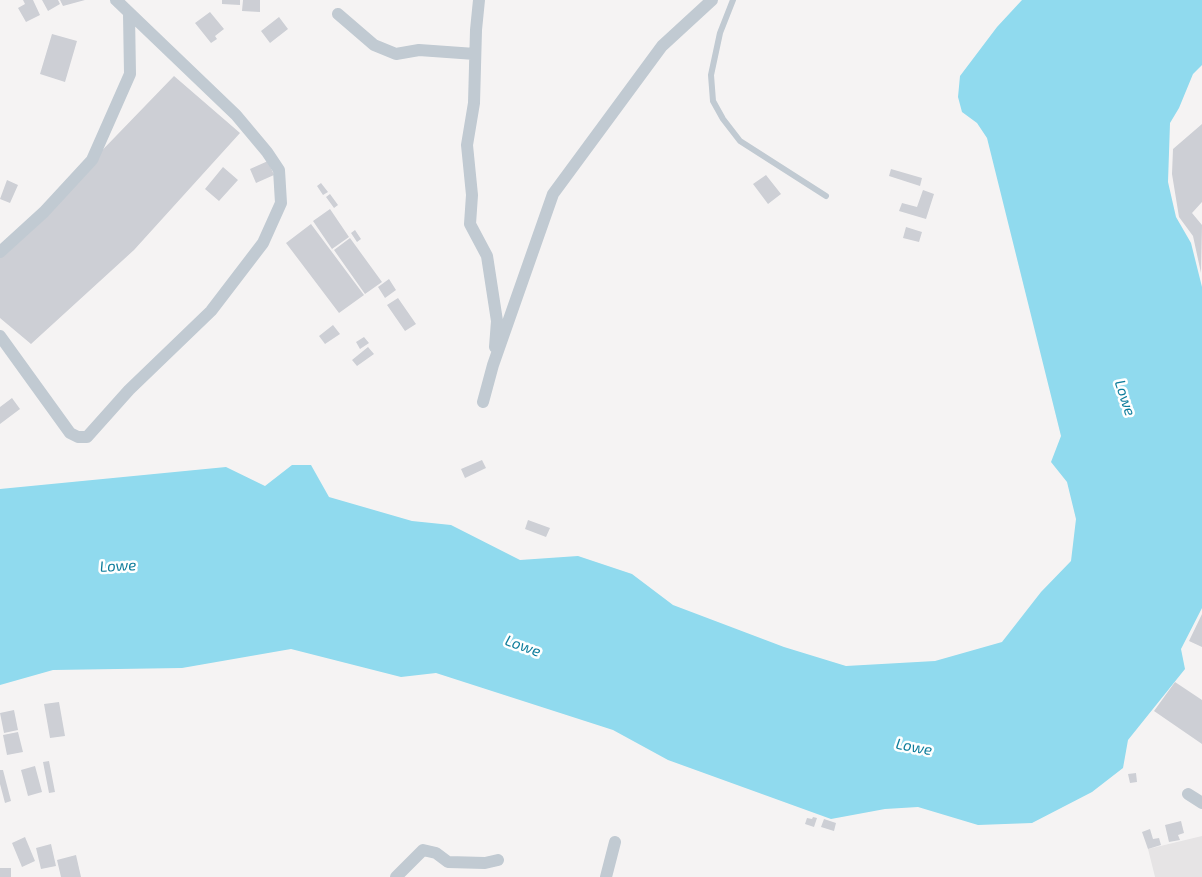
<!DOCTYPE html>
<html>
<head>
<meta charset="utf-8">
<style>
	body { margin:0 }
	canvas { display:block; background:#f5f3f3 }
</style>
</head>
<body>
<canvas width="1202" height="877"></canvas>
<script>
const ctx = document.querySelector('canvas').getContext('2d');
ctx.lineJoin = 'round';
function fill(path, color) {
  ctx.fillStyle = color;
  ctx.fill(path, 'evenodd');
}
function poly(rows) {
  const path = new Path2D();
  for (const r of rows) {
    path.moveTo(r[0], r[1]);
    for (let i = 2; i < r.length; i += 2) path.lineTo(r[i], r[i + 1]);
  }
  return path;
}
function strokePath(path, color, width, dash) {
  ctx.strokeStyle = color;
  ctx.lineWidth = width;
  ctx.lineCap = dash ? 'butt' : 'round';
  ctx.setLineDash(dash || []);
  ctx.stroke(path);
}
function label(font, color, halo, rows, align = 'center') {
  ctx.font = font + ' "Exo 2",sans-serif';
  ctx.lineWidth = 5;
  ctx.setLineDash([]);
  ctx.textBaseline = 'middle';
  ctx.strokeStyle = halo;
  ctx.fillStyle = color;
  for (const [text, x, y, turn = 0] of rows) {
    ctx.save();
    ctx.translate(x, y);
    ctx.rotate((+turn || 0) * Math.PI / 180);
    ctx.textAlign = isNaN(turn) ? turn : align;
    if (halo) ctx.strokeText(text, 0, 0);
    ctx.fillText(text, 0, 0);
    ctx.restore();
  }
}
fill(poly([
	[1202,836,1202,877,1155,877,1148,849]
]), '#e6e4e5');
fill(poly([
	[1022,0,1202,0,1202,65,1193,74,1179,108,1170,123,1168,182,1176,217,1191,243,1202,287,1202,608,1181,649,1185,669,1128,740,1123,768,1092,792,1032,823,978,825,918,807,885,809,831,819,668,760,613,730,436,673,401,677,291,649,182,668,53,670,0,685,0,489,226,467,265,486,292,465,311,465,329,497,412,521,451,525,520,560,578,556,632,574,673,605,784,647,846,666,935,661,1002,642,1041,592,1071,561,1076,519,1067,482,1051,462,1061,436,987,138,977,123,962,112,958,97,960,76,997,27]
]), '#90daee');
fill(poly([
	[23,0,33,0,40,15,26,22,18,8,25,4],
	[42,0,58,0,60,4,48,11],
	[60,0,85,0,63,6],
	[222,0,240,0,240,5,222,4],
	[243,0,260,0,260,12,242,11],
	[210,12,224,29,215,36,217,39,211,43,195,23],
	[279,17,288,29,270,43,261,31],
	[52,34,77,41,65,82,40,74],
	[174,76,240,133,134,250,31,344,0,318,0,256],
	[1202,124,1202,202,1192,213,1202,225,1201,273,1193,236,1179,217,1172,174,1173,149],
	[268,161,274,175,256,183,250,169],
	[223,167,238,180,219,201,205,189],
	[891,169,922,178,920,186,889,176],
	[766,175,781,194,768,204,753,184],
	[7,180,18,185,10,203,0,199],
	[321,183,328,192,323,195,317,186],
	[923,190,934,194,926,219,899,211,902,203,917,207],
	[330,194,338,205,334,208,326,197],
	[330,209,349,237,332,249,313,221],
	[311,224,364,295,339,313,286,243],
	[906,227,922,232,919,242,903,238],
	[355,230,361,239,357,242,351,233],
	[350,238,382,282,365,294,334,250],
	[389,279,396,290,385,298,378,287],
	[398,298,416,324,405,331,387,305],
	[333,325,340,334,325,344,319,336],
	[364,337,369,343,360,349,356,342],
	[368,347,374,354,357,366,352,360],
	[12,398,20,409,0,424,0,407],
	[482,460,486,468,465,478,461,469],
	[528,520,550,528,546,537,525,529],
	[1202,614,1202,647,1189,641],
	[1175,682,1202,700,1202,744,1154,711],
	[59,702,65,736,50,738,44,704],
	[14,710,18,730,4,733,0,713],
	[18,732,23,752,7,755,3,735],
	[49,761,55,792,49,793,43,762],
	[35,766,42,792,28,796,21,770],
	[0,770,3,770,11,801,5,803,0,784],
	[1136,773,1137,782,1130,783,1128,774],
	[813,817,817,818,814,827,805,824,807,818,812,819],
	[824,819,836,823,834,831,821,827],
	[1181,821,1184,833,1178,835,1180,840,1169,842,1165,825],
	[1150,829,1153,839,1159,838,1161,845,1148,849,1142,832],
	[25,837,35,861,22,867,12,843],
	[51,844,56,866,41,869,36,848],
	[76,855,81,877,61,877,57,860],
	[0,868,11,868,11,877,0,877]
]), '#cdcfd5');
strokePath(poly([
	[733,0,720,33,711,75,713,101,723,119,740,141,826,196]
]), '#c1cad2', 6);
strokePath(poly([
	[479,0,476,30,474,103,467,145,472,195,470,224,487,256,497,321,495,347],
	[338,14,374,45,396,54,419,50,475,54],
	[0,252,44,212,92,160,130,74,129,14],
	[0,336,70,433,78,437,87,437,129,390,211,311,263,243,281,203,279,170,267,152,236,115,116,0],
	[483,402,493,365,553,194,662,46,712,0],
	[1188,794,1202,803],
	[396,877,423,850,436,853,448,862,485,863,498,860],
	[606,877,615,842]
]), '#c1cad2', 12);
label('italic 15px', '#0c7c9b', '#fff', [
	["Lowe",1125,398,72],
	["Lowe",118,566,-3],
	["Lowe",523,646,20],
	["Lowe",914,747,11]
]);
</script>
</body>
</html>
